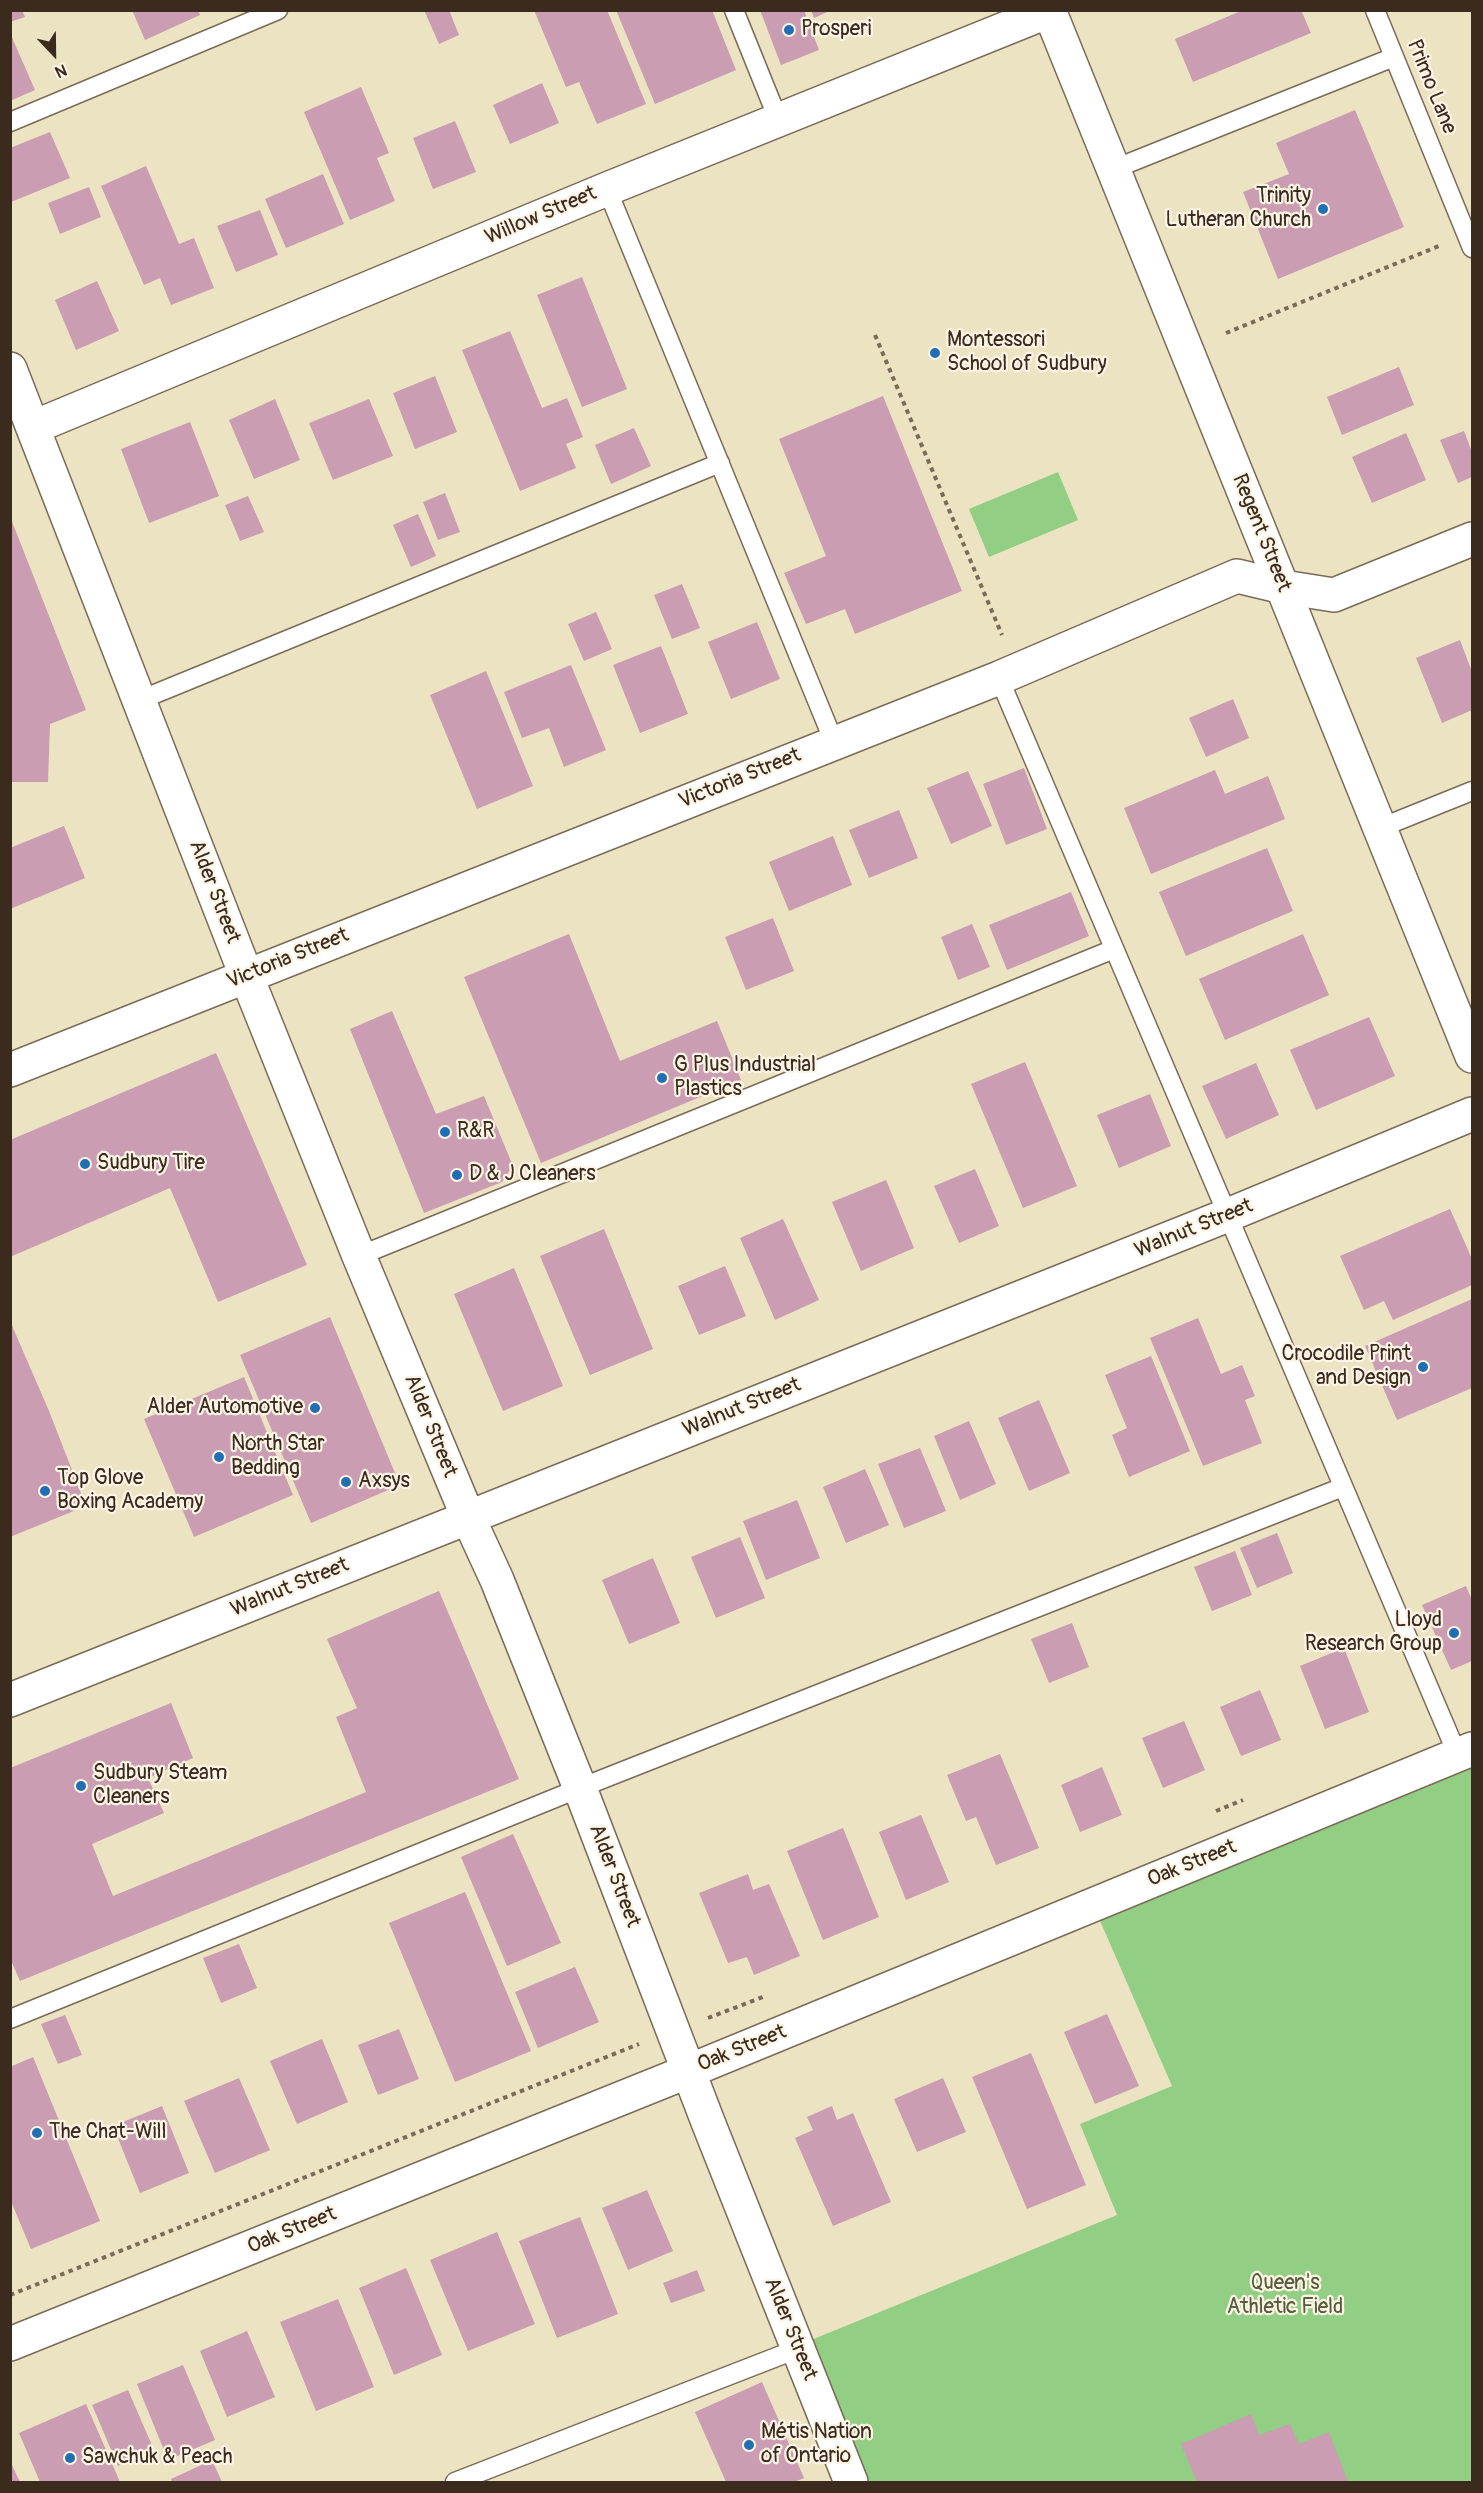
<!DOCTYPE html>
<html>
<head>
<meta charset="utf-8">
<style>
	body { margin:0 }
	#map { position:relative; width:1483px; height:2493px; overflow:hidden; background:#ece3c2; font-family:Pangolin,sans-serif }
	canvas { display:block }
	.frame { position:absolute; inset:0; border:12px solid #3b2a1e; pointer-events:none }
	.north { position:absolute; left:24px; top:24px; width:60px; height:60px; -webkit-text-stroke:4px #fcf5e5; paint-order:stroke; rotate:158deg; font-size:16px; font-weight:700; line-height:24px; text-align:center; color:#3b2a1e }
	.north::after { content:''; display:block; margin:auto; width:21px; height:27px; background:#3b2a1e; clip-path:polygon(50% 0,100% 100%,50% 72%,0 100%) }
</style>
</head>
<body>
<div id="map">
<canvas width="1483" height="2493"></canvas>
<div class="frame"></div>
<div class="north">N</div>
</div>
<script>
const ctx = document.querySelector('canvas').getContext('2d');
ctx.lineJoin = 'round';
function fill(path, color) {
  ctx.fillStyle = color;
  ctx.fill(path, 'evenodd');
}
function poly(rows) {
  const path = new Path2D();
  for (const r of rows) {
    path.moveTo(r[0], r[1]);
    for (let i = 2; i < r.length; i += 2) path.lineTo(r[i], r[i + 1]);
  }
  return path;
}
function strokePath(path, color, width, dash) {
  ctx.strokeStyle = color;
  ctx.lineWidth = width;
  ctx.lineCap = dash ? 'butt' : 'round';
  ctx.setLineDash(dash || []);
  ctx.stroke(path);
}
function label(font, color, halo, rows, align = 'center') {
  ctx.font = font + ' Pangolin,sans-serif';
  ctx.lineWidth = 4.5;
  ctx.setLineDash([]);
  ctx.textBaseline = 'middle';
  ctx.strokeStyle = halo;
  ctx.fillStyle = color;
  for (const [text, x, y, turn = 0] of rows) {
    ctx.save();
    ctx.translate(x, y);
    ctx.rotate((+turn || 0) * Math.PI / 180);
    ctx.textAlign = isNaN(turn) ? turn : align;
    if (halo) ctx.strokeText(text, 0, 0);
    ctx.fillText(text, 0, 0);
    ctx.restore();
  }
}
fill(poly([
	[1058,472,1078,520,989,557,969,509],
	[1472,1752,1472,2482,855,2482,799,2345,1117,2215,1080,2124,1172,2086,1094,1907]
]), '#92ce83');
fill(poly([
	[10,10,22,10,25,17,10,22],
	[132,10,198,10,200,15,145,40],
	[424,10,449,10,459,35,439,44],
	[534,10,607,10,646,104,597,124,579,82,566,87],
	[616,10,712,10,736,70,655,104],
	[760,10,804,10,819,50,781,65],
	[811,10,832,10,814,18],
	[1243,10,1301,10,1311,33,1193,82,1175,39],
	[10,33,35,90,10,101],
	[542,83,559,123,510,144,493,105],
	[361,87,389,153,377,158,395,201,350,220,304,112],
	[1355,110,1404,227,1278,279,1243,192,1289,174,1276,143],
	[455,121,476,172,433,189,413,138],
	[50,132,70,178,11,202,10,148],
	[146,166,179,244,194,238,214,288,171,305,160,278,144,285,101,186],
	[323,174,344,224,286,248,265,199],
	[89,187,101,217,60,234,48,203],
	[260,210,278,255,236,272,217,226],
	[582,277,627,389,582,407,537,295],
	[97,281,119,331,76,350,55,300],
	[510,331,542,408,567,398,583,437,566,444,576,468,520,491,462,350],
	[1399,367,1414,405,1342,435,1327,397],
	[435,376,457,432,415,449,393,393],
	[883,396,962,591,855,634,845,609,806,624,784,573,826,556,779,439],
	[275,399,300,460,254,479,229,420],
	[369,399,393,456,333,480,309,423],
	[190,422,219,496,149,523,121,449],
	[634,428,651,466,611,484,595,445],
	[1464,431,1472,452,1472,477,1458,483,1440,440],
	[1406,433,1426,480,1372,503,1352,457],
	[445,493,460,532,438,540,423,502],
	[248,496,264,532,240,541,225,505],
	[418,514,436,556,411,567,393,525],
	[11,519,86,710,50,724,48,782,10,782],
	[682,584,700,628,672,639,654,595],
	[596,612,612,649,584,661,568,624],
	[757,622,780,679,731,699,708,642],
	[1460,640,1472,672,1472,710,1442,723,1416,658],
	[661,646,688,714,640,733,613,665],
	[571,665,606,750,564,767,549,728,522,738,504,692],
	[486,671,533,786,477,809,430,695],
	[1233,699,1249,738,1206,757,1189,718],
	[1024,768,1047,829,1006,845,983,784],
	[1215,770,1225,794,1268,776,1285,819,1151,874,1124,808],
	[968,771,992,826,951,844,927,788],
	[899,810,918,858,869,878,849,830],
	[64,826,85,878,10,909,10,848],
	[833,836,852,885,789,911,769,862],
	[1267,848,1293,911,1186,956,1159,892],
	[1071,892,1089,936,1007,970,989,925],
	[773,918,794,971,746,990,725,937],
	[972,924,990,967,958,980,941,937],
	[569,934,620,1061,717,1021,741,1080,541,1163,464,977],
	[1303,934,1329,995,1225,1040,1199,979],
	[392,1011,436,1114,484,1096,513,1166,502,1182,424,1213,350,1029],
	[1369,1017,1395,1076,1316,1110,1290,1050],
	[216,1053,307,1265,218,1302,170,1188,10,1257,10,1140],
	[1025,1062,1077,1186,1023,1208,971,1084],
	[1256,1063,1279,1115,1226,1139,1202,1086],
	[1150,1094,1171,1146,1119,1168,1097,1115],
	[975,1169,999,1226,959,1243,934,1186],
	[886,1180,914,1248,861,1271,832,1202],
	[1450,1209,1472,1259,1472,1285,1393,1320,1384,1301,1364,1310,1340,1256],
	[783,1219,819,1300,775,1320,740,1238],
	[604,1229,653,1349,590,1375,540,1256],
	[725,1266,746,1316,699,1335,678,1286],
	[514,1268,563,1386,503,1411,454,1294],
	[1472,1299,1472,1388,1397,1420,1365,1346],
	[330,1317,400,1485,311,1523,240,1355],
	[1198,1318,1221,1374,1242,1365,1255,1396,1245,1400,1262,1443,1203,1466,1150,1338],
	[10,1321,49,1411,86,1506,10,1537],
	[1151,1356,1190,1451,1129,1477,1112,1435,1127,1428,1105,1375],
	[244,1377,293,1495,194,1537,144,1419],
	[1039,1400,1070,1473,1029,1491,998,1418],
	[969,1421,996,1484,960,1500,934,1436],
	[920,1448,946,1511,904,1528,878,1464],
	[865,1469,889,1525,846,1543,823,1487],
	[797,1500,820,1558,766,1580,743,1521],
	[1277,1533,1293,1573,1257,1588,1240,1548],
	[740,1537,765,1598,716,1618,691,1557],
	[1235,1551,1252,1595,1212,1611,1194,1567],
	[653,1558,680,1623,629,1644,602,1580],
	[1466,1586,1472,1600,1472,1661,1451,1670,1422,1605],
	[439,1591,519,1779,20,1981,10,1958,10,1768,171,1703,193,1758,148,1778,164,1813,92,1844,113,1896,366,1792,336,1717,357,1708,327,1639],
	[1072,1623,1089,1667,1049,1683,1031,1639],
	[1344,1648,1369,1712,1325,1729,1300,1666],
	[1260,1690,1281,1740,1241,1756,1220,1707],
	[1184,1721,1205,1770,1163,1788,1142,1738],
	[1000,1754,1039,1848,996,1865,976,1817,966,1821,947,1775],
	[1102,1767,1122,1815,1080,1832,1061,1785],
	[921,1815,949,1882,906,1900,879,1832],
	[843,1828,879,1917,823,1940,787,1851],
	[513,1834,561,1943,507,1966,461,1857],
	[748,1874,753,1890,769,1884,800,1956,754,1975,747,1957,728,1963,699,1893],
	[465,1892,531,2051,455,2082,389,1923],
	[239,1944,257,1988,221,2003,203,1958],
	[575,1967,599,2022,538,2048,515,1992],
	[1107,2014,1139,2086,1095,2104,1064,2032],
	[65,2015,82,2055,58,2064,41,2024],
	[399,2029,419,2079,378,2095,358,2045],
	[322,2039,348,2102,297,2124,270,2061],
	[1031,2053,1086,2185,1027,2209,972,2077],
	[33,2057,100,2221,31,2249,10,2199,10,2067],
	[239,2078,270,2150,215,2173,184,2101],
	[943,2078,966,2132,917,2152,894,2099],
	[162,2106,189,2173,140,2193,113,2126],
	[832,2106,837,2120,853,2113,891,2202,833,2226,795,2138,813,2130,807,2117],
	[647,2190,673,2251,628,2270,602,2208],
	[580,2217,618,2314,557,2338,519,2241],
	[497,2232,535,2324,468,2351,430,2260],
	[406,2268,442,2355,394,2375,359,2288],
	[697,2270,705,2291,671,2303,663,2283],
	[338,2299,374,2387,316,2411,280,2322],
	[247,2331,275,2397,227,2417,200,2351],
	[183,2365,215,2440,168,2460,137,2384],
	[762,2382,804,2478,794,2482,726,2482,695,2412],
	[128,2390,154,2450,118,2466,92,2405],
	[86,2404,120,2482,40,2482,19,2433],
	[1251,2414,1259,2435,1290,2424,1299,2444,1329,2432,1348,2482,1197,2482,1181,2444],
	[212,2460,222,2482,172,2482,171,2479],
	[10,2461,20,2482,10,2482]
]), '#ca9db2');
const service = poly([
	[734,10,778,119],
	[1375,10,1472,248],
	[10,122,278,10],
	[1114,169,1394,57],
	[607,189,834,742],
	[999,678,1458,1756],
	[140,700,720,463],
	[1380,828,1472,791],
	[359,1256,1114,949],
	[10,2019,580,1788,1343,1487],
	[455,2482,797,2349]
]);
const minor = poly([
	[10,369,246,975,359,1256,468,1517,497,1580,580,1788,708,2122,851,2482],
	[34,427,607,189,1049,11],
	[10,1070,999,678,1237,576,1283,587],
	[10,1700,1228,1215,1472,1114],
	[10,2344,689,2071,1472,1749]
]);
const tertiary = poly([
	[1283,587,1334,595,1472,539]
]);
const secondary = poly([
	[1049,10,1472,1056]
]);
strokePath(service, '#796b57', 21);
strokePath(minor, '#796b57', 36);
strokePath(tertiary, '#796b57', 36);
strokePath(secondary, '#796b57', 36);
strokePath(poly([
	[1226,333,1439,246],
	[875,335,1002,635],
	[1216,1811,1243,1800],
	[708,2018,763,1997],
	[10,2295,639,2044]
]), '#796b57', 4, [4.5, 4.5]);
strokePath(service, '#fff', 18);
strokePath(minor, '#fff', 33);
strokePath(tertiary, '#fff', 33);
strokePath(secondary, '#fff', 33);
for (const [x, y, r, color] of [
	[789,30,6,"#1f6fb2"],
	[1323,209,6,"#1f6fb2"],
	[935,353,6,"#1f6fb2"],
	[662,1078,6,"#1f6fb2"],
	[445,1132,6,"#1f6fb2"],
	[85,1164,6,"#1f6fb2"],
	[457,1175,6,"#1f6fb2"],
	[1423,1367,6,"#1f6fb2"],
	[315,1408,6,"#1f6fb2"],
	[219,1457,6,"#1f6fb2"],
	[346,1482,6,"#1f6fb2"],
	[45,1491,6,"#1f6fb2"],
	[1454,1633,6,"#1f6fb2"],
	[81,1786,6,"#1f6fb2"],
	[37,2133,6,"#1f6fb2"],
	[749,2445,6,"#1f6fb2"],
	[70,2458,6,"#1f6fb2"]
]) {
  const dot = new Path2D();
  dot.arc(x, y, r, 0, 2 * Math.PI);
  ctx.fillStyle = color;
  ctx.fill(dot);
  strokePath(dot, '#fcf5e5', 2);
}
label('21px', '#3b2a1e', '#fcf5e5', [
	["Prosperi",801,30],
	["Trinity",1311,197,"right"],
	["Lutheran Church",1311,221,"right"],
	["Montessori",947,341],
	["School of Sudbury",947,365],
	["G Plus Industrial",674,1066],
	["Plastics",674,1090],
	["R&R",457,1132],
	["Sudbury Tire",97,1164],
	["D & J Cleaners",469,1175],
	["Crocodile Print",1411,1355,"right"],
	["and Design",1411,1379,"right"],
	["Alder Automotive",303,1408,"right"],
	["North Star",231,1445],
	["Bedding",231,1469],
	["Top Glove",57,1479],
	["Boxing Academy",57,1503],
	["Axsys",358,1482],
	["Lloyd",1442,1621,"right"],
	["Research Group",1442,1645,"right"],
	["Sudbury Steam",93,1774],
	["Cleaners",93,1798],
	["The Chat-Will",49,2133],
	["Métis Nation",761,2433],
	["of Ontario",761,2457],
	["Sawchuk & Peach",82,2458]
], 'left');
label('21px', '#3b2a1e', '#fcf5e5', [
	["Primo Lane",1431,87,68],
	["Willow Street",541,216,-23],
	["Regent Street",1261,533,68],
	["Victoria Street",740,779,-22],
	["Alder Street",214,892,69],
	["Victoria Street",288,959,-22],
	["Walnut Street",1194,1229,-22],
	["Walnut Street",742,1408,-22],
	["Alder Street",430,1426,68],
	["Walnut Street",290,1588,-22],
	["Oak Street",1192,1864,-22],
	["Alder Street",614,1876,69],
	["Oak Street",742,2049,-22],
	["Oak Street",292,2231,-22],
	["Alder Street",790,2329,68]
]);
label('21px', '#555b3c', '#fcf5e5', [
	["Queen's",1285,2284],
	["Athletic Field",1285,2308]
]);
</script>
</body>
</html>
